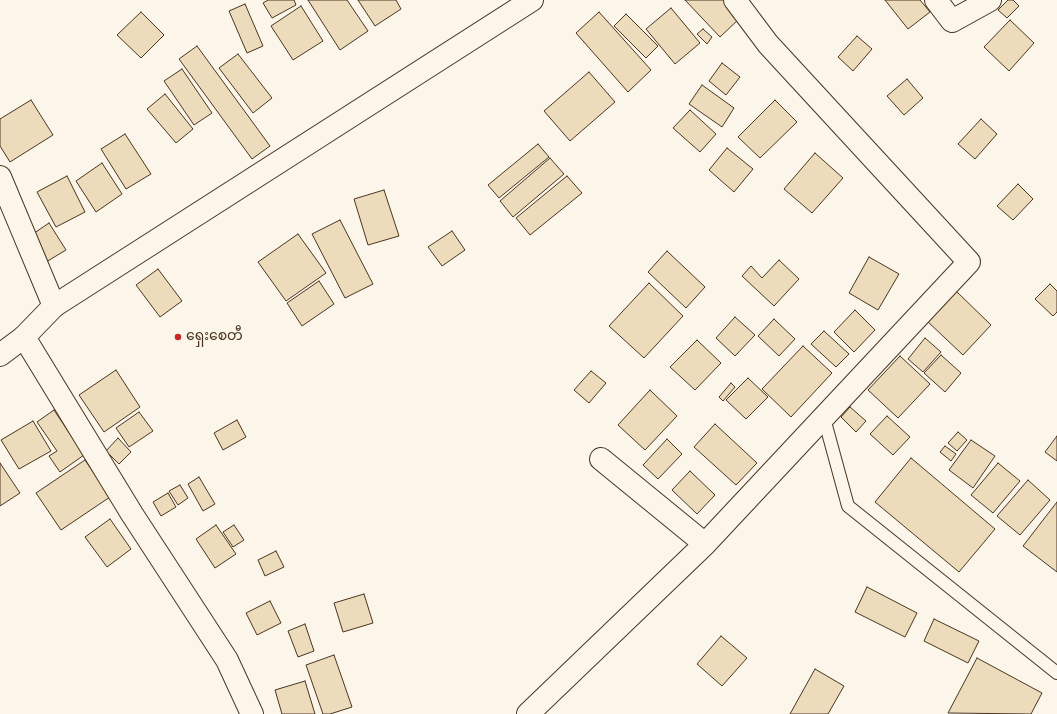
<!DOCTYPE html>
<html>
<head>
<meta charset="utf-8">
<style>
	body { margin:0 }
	canvas { display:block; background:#fbf6e9 }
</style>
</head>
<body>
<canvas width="1057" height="714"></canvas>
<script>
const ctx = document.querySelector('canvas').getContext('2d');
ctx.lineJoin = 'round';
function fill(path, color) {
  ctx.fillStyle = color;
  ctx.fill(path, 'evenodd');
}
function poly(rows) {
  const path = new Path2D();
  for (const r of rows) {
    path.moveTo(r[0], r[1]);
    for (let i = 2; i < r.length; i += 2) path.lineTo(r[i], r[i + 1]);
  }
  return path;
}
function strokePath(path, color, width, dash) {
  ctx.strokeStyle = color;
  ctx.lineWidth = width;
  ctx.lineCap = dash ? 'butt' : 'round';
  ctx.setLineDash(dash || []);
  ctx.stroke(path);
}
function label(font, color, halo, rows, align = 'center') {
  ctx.font = font + ' Jost,"Noto Sans Myanmar",sans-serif';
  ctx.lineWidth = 3;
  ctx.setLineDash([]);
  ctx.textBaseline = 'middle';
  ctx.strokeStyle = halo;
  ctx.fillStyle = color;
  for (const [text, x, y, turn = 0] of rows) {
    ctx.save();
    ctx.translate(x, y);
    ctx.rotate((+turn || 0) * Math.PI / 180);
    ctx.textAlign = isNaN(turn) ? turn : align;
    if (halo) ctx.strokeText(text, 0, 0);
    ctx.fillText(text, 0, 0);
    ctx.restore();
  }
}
const building = poly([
	[268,0,294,0,296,5,272,18,263,3,268,0],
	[308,0,347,0,368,31,340,50,308,0],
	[358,0,396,0,401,9,375,26,358,0],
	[685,0,723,0,740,18,720,37,685,0],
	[885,0,920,0,930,12,908,29,885,0],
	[1008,0,1013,0,1019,6,1007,18,998,10,1008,0],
	[245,4,263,46,247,53,229,11,245,4],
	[301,6,323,41,293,60,271,26,301,6],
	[671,8,700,43,675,64,646,29,671,8],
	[141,12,164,35,141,58,117,35,141,12],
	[599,12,651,70,628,92,576,33,599,12],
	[626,14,658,46,646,58,614,26,626,14],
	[1010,20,1034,43,1009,71,984,47,1010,20],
	[703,29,712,37,707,44,697,34,703,29],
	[857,36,872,49,853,71,838,57,857,36],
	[197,46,270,146,252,159,179,59,197,46],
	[238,54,272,98,253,113,219,68,238,54],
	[722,63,740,77,726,95,709,81,722,63],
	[182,69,212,113,194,125,164,81,182,69],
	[589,72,615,102,570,141,544,111,589,72],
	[907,79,923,98,904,115,887,96,907,79],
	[702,85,734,108,722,127,689,104,702,85],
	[165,94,193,129,176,143,147,109,165,94],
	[31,100,53,135,10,162,0,146,0,119,31,100],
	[775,100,797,122,760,158,738,137,775,100],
	[690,110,716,134,700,152,673,128,690,110],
	[981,119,997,134,975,159,958,144,981,119],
	[125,134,151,174,126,189,101,149,125,134],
	[538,144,549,157,499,198,488,185,538,144],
	[727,148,753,169,734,192,709,170,727,148],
	[815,153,843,178,812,213,784,189,815,153],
	[550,158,564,174,513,217,500,201,550,158],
	[102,163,122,194,96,212,76,181,102,163],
	[67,176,85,212,56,227,37,192,67,176],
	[567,176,582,193,530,235,516,218,567,176],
	[1018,184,1033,199,1013,220,997,206,1018,184],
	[384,190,399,236,368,245,354,199,384,190],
	[340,220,373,284,345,298,312,234,340,220],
	[49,223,66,250,46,262,30,236,49,223],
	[452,231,465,250,442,266,428,247,452,231],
	[298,234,326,273,286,301,258,262,298,234],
	[667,251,705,287,686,308,648,272,667,251],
	[869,257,899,274,878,310,849,293,869,257],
	[779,260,799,279,774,306,742,276,751,266,762,278,779,260],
	[158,269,182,301,160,317,136,285,158,269],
	[319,281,334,304,302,326,287,303,319,281],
	[649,283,683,316,644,358,609,326,649,283],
	[1050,284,1057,291,1057,312,1053,316,1035,299,1050,284],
	[955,290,991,325,963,355,927,321,955,290],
	[855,310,875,330,854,352,834,332,855,310],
	[735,317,755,335,735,356,716,338,735,317],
	[774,319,795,339,779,356,758,336,774,319],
	[824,331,849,354,836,367,811,344,824,331],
	[925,338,941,352,923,372,908,359,925,338],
	[697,340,721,363,695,390,670,367,697,340],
	[803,346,832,373,791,417,762,389,803,346],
	[941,355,961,373,945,392,924,373,941,355],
	[900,356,930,384,898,418,868,390,900,356],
	[116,370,140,407,104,432,79,395,116,370],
	[591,371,606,383,589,403,574,390,591,371],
	[748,378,768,397,746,419,726,400,748,378],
	[731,383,735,387,723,401,719,397,731,383],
	[650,390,677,416,645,450,618,425,650,390],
	[850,407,866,421,856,432,841,417,850,407],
	[54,410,84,455,60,472,49,456,57,451,37,422,54,410],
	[139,412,153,431,129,447,116,428,139,412],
	[887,416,910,437,893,455,870,434,887,416],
	[237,420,246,437,223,450,214,433,237,420],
	[33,421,51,451,19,469,1,440,33,421],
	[715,424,757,463,736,485,694,447,715,424],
	[958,432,967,440,957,451,948,443,958,432],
	[1057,436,1057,461,1045,452,1057,436],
	[118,438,131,452,119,464,106,451,118,438],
	[667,439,682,454,658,479,643,465,667,439],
	[971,440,995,456,973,488,949,470,971,440],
	[945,446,956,454,951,461,940,452,945,446],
	[911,458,995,529,959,572,875,502,911,458],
	[85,460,110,497,61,530,36,493,85,460],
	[0,463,20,493,0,506,0,463],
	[998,463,1020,481,993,513,971,495,998,463],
	[690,471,715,495,697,514,672,490,690,471],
	[199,477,215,504,203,511,188,484,199,477],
	[1028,480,1050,500,1020,535,997,516,1028,480],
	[180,485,188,498,178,505,169,491,180,485],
	[168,493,176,507,161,516,153,502,168,493],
	[1057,502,1057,572,1023,546,1057,502],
	[110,519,131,549,107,567,85,537,110,519],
	[216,525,236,554,215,568,196,539,216,525],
	[234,525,244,540,233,547,223,532,234,525],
	[276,551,284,567,265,576,258,560,276,551],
	[867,587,917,613,905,637,855,612,867,587],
	[364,594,373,623,343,632,334,603,364,594],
	[270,601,281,623,257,635,246,613,270,601],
	[934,619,979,641,968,663,924,641,934,619],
	[305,624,314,651,298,657,288,631,305,624],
	[721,636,747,658,722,686,697,664,721,636],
	[334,655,352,707,330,714,323,714,306,665,334,655],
	[977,658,1042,693,1031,714,948,713,977,658],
	[815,669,844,686,828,714,790,714,815,669],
	[305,681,315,714,282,714,275,690,305,681]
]);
fill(building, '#ecdcbc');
strokePath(building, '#4a3520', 1);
const service = poly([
	[824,418,848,506,1057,673]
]);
const minor = poly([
	[936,0,952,21,990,0],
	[0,177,54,306],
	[24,337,132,514,227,660,252,714],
	[601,459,705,544],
	[528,714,705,544,969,262,768,44,735,0]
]);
const tertiary = poly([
	[0,355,24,337,54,306,532,0]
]);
strokePath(service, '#4a3520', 14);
strokePath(minor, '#4a3520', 24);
strokePath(tertiary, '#4a3520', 24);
strokePath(service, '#fbf6e9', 12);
strokePath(minor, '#fbf6e9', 22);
strokePath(tertiary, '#fbf6e9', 22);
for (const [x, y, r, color] of [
	[178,337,4,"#c62828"]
]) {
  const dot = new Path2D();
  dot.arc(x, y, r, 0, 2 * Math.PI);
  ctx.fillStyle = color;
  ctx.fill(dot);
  strokePath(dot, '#fbf6e9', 1.5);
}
label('14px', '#4a3520', '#fbf6e9', [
	["ရှေးစေတီ",186,337]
], 'left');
</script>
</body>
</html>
